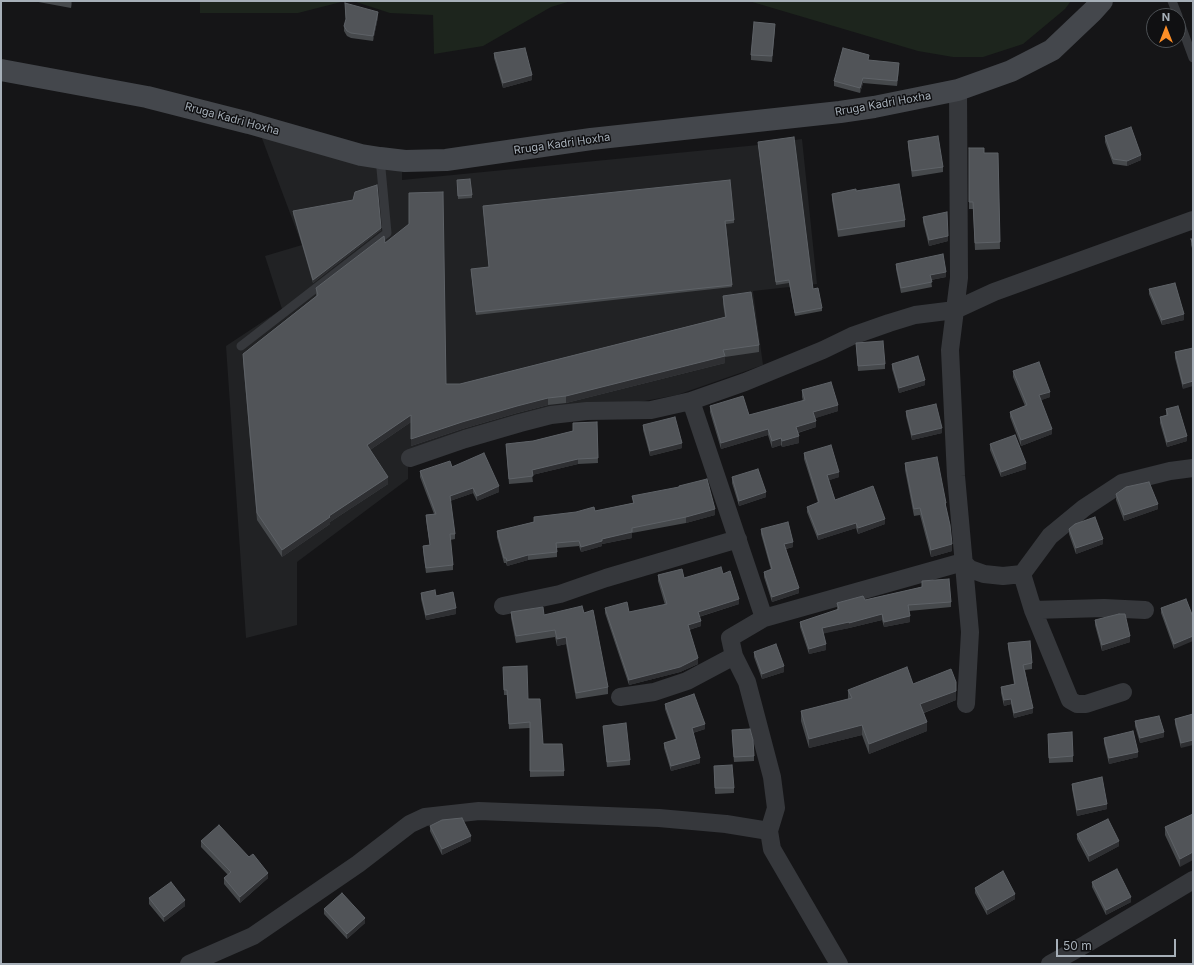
<!DOCTYPE html>
<html>
<head>
<meta charset="utf-8">
<style>
	body { margin:0 }
	#map { position:relative; width:1194px; height:965px; overflow:hidden; background:#151517; font-family:Inter,sans-serif }
	canvas { display:block }
	.frame { position:absolute; inset:0; border:2px solid #a6afb8; pointer-events:none }
	.north { position:absolute; left:1146px; top:8px; width:40px; height:40px; box-sizing:border-box; background:#101012; border:1px solid #4c5054; border-radius:50%; rotate:0deg; font-size:11px; font-weight:700; line-height:16px; text-align:center; color:#a6afb8 }
	.north::after { content:''; display:block; margin:auto; width:14px; height:18px; background:#fd8e27; clip-path:polygon(50% 0,100% 100%,50% 72%,0 100%) }
	.scale { position:absolute; left:1056px; top:939px; width:120px; height:18px; box-sizing:border-box; border:2px solid #a6afb8; border-top:0; padding-left:5px; font-size:12px; line-height:14px; white-space:nowrap; color:#a6afb8; -webkit-text-stroke:3px #101012; paint-order:stroke }
</style>
</head>
<body>
<div id="map">
<canvas width="1194" height="965"></canvas>
<div class="frame"></div>
<div class="north">N</div>
<div class="scale">50 m</div>
</div>
<script>
const ctx = document.querySelector('canvas').getContext('2d');
ctx.lineJoin = 'round';
function fill(path, color) {
  ctx.fillStyle = color;
  ctx.fill(path, 'evenodd');
}
function poly(rows) {
  const path = new Path2D();
  for (const r of rows) {
    path.moveTo(r[0], r[1]);
    for (let i = 2; i < r.length; i += 2) path.lineTo(r[i], r[i + 1]);
  }
  return path;
}
function strokePath(path, color, width, dash) {
  ctx.strokeStyle = color;
  ctx.lineWidth = width;
  ctx.lineCap = dash ? 'butt' : 'round';
  ctx.setLineDash(dash || []);
  ctx.stroke(path);
}
function label(font, color, halo, rows, align = 'center') {
  ctx.font = font + ' Inter,sans-serif';
  ctx.lineWidth = 3;
  ctx.setLineDash([]);
  ctx.textBaseline = 'middle';
  ctx.strokeStyle = halo;
  ctx.fillStyle = color;
  for (const [text, x, y, turn = 0] of rows) {
    ctx.save();
    ctx.translate(x, y);
    ctx.rotate((+turn || 0) * Math.PI / 180);
    ctx.textAlign = isNaN(turn) ? turn : align;
    if (halo) ctx.strokeText(text, 0, 0);
    ctx.fillText(text, 0, 0);
    ctx.restore();
  }
}
fill(poly([
	[260,133,402,172,402,180,758,145,802,139,817,284,753,291,763,365,677,395,634,403,604,405,408,466,408,479,297,562,297,625,246,638,226,346,282,309,265,256,302,245]
]), '#212224');
fill(poly([
	[200,1,345,1,298,13,200,13],
	[353,1,571,1,551,7,483,46,434,54,433,15,390,13],
	[749,1,1071,1,1065,9,1023,44,983,57,953,57,918,51]
]), '#1d251d');
strokePath(poly([
	[1172,1,1178,16],
	[1178,17,1193,58],
	[241,346,387,233,380,158]
]), '#36383c', 9);
strokePath(poly([
	[958,90,959,278,950,350,956,476,970,632,966,704],
	[691,401,764,618],
	[410,458,465,439,520,423,551,415,587,411,651,410,691,401,745,382,823,350,852,336,889,323,915,315,955,310,994,292,1193,220],
	[503,606,560,594,606,578,738,539],
	[1033,610,1104,608,1145,610],
	[1123,692,1086,704,1077,704,1070,700,1033,610,1022,574,1050,536,1084,508,1122,483,1170,471,1193,468],
	[620,697,654,692,687,681,734,656],
	[769,831,776,808,772,777,747,682,734,656,730,638,764,618,963,562,970,569,984,574,1003,576,1022,574],
	[189,964,253,936,358,864,410,824,425,817,479,811,659,818,726,824,769,831,772,849,839,964],
	[1050,964,1086,944,1193,880]
]), '#36383c', 18);
strokePath(poly([
	[1,70,147,97,249,123,361,155,380,158,405,161,446,160,591,139,840,112,874,107,958,90,1011,71,1052,50,1093,11,1102,1]
]), '#44474c', 22);
fill(poly([
	[33,1,72,1,71,8],
	[345,3,378,17,373,41,351,38,347,36,344,31,344,26,346,20],
	[775,29,772,62,751,60,751,55],
	[494,53,532,80,503,88,494,58],
	[869,61,899,69,897,86,863,83,860,93,834,86,834,81],
	[1105,136,1141,160,1127,166,1113,164,1105,142],
	[908,141,943,167,943,172,912,177,908,146],
	[758,142,813,289,822,308,822,311,795,316,789,283,776,285],
	[969,148,984,153,998,153,1000,249,975,250,973,209,969,209],
	[457,183,472,195,472,198,458,199],
	[832,194,905,220,905,227,838,237,832,200],
	[483,208,734,220,734,223,726,224,732,287,476,315,471,271,489,267],
	[293,211,381,230,313,283,293,214],
	[923,217,948,241,929,246,923,222],
	[1191,239,1193,239,1193,251,1191,245],
	[896,264,946,277,931,280,932,287,901,293,896,269],
	[316,288,446,384,460,384,725,317,723,304,723,296,759,345,759,352,725,357,725,363,566,403,548,405,517,413,462,429,411,446,411,422,370,450,388,484,330,522,330,524,282,557,257,520,243,361,243,354,316,296],
	[1149,289,1184,320,1162,325,1149,294],
	[856,343,885,364,885,369,858,371],
	[1193,348,1183,389,1175,358,1175,352],
	[892,364,925,385,899,393,892,369],
	[1013,371,1050,397,1041,400,1052,434,1021,446,1010,417,1010,412,1025,406,1013,377],
	[802,390,838,411,815,418,816,427,798,433,799,443,782,447,781,445,772,448,768,435,721,449,710,412,710,406,749,415,803,401,802,397],
	[1166,409,1187,441,1167,447,1160,423,1160,417,1166,415],
	[906,411,942,433,912,440,906,416],
	[597,422,598,463,578,464,532,475,533,482,509,484,506,444,533,441,573,431],
	[643,425,682,448,650,456,643,430],
	[990,444,1026,469,1001,477,990,450],
	[804,453,839,477,829,480,835,500,885,524,858,534,856,528,818,540,807,512,807,507,818,503,804,459],
	[905,463,946,503,946,507,952,551,931,557,920,515,914,516,905,470],
	[452,467,499,492,477,501,473,493,450,501,455,534,455,539,450,540,453,565,453,570,426,573,423,551,423,546,430,545,426,520,426,515,434,514,420,477,420,471],
	[732,477,766,497,739,506,732,483],
	[1116,494,1158,509,1124,521,1116,500],
	[632,496,715,515,686,523,632,533,632,538,602,544,602,546,581,552,579,546,557,548,557,557,528,560,507,566,506,563,504,563,497,537,497,531,534,522,534,517,595,511,633,503],
	[761,529,793,547,786,549,799,593,772,602,764,577,764,572,771,570,761,534],
	[1069,529,1103,544,1076,554,1069,534],
	[723,574,739,604,699,617,701,626,689,630,698,664,680,672,629,685,605,613,605,608,629,612,665,605,658,581,658,575,684,578],
	[922,581,951,602,951,607,909,611,910,622,884,627,882,620,849,628,823,633,826,650,809,654,800,627,800,622,837,610,837,603,865,600,922,587],
	[421,593,436,596,456,614,426,620,421,599],
	[1161,608,1193,617,1174,649,1161,613],
	[511,612,544,615,584,613,608,687,608,694,576,699,566,644,557,646,555,637,516,643,511,618],
	[1095,620,1130,642,1102,651,1095,625],
	[1008,643,1032,663,1032,669,1025,670,1033,713,1014,718,1011,704,1004,706,1001,693,1001,687,1014,684,1008,648],
	[754,652,784,672,762,679,754,657],
	[503,667,528,699,543,744,564,771,564,776,530,777,530,728,509,729,507,695,504,695],
	[913,684,956,692,956,700,924,713,927,731,869,754,862,735,809,748,801,721,801,711,848,699,848,690],
	[665,704,705,729,693,733,700,763,671,771,664,748,664,743,676,740,665,709],
	[1193,714,1181,748,1175,724,1175,719],
	[1135,721,1164,737,1140,743,1135,726],
	[603,726,630,760,630,765,607,767],
	[732,736,754,756,754,761,734,762],
	[1104,738,1138,757,1109,764,1104,743],
	[1048,739,1073,756,1073,762,1049,763],
	[714,766,734,788,734,793,715,794],
	[1072,784,1107,809,1077,816,1072,789],
	[1193,814,1180,867,1165,835,1165,827],
	[430,826,471,841,442,855,430,831],
	[1077,834,1119,846,1089,862,1077,839],
	[201,841,249,857,268,878,240,903,224,884,224,878,228,875,201,847],
	[1092,882,1131,902,1106,915,1092,887],
	[975,888,1015,899,987,915,975,893],
	[149,898,185,906,164,922,149,904],
	[324,909,365,923,347,939,324,914]
]), '#46494c');
fill(poly([
	[71,1,72,1,71,8],
	[378,12,378,17,373,41,373,36],
	[899,63,899,69,897,86,897,81],
	[532,75,532,80,503,88,503,83],
	[863,78,863,83,860,93,860,88],
	[1141,155,1141,160,1127,166,1127,161],
	[381,228,381,230,313,283,313,280],
	[948,236,948,241,929,246,929,240],
	[946,272,946,277,930,280,930,275],
	[1184,314,1184,320,1162,325,1162,320],
	[725,356,725,363,566,403,566,396],
	[925,380,925,385,899,393,899,388],
	[1193,381,1193,386,1183,389,1183,384],
	[1050,392,1050,397,1039,401,1039,395],
	[548,398,548,405,517,413,462,429,411,446,411,439,462,422,517,406],
	[838,405,838,411,813,419,813,412],
	[411,415,411,422,367,452,367,445],
	[816,421,816,427,796,433,796,427],
	[942,428,942,433,912,440,912,435],
	[768,429,768,435,721,449,721,443],
	[1052,429,1052,434,1021,446,1021,440],
	[799,436,799,443,782,447,782,441],
	[1187,436,1187,441,1167,447,1167,442],
	[781,438,781,445,772,448,772,441],
	[682,443,682,448,650,456,650,451],
	[578,459,578,464,532,475,532,470],
	[1026,463,1026,469,1001,477,1001,472],
	[839,472,839,477,827,481,827,475],
	[388,477,388,484,330,522,330,524,282,557,282,550,329,516],
	[499,486,499,492,477,501,477,496],
	[473,488,473,493,450,501,450,496],
	[766,492,766,497,739,506,739,501],
	[1158,504,1158,509,1124,521,1124,515],
	[715,509,715,515,686,523,686,517],
	[885,519,885,524,858,534,858,528],
	[856,523,856,528,818,540,818,535],
	[632,532,632,538,602,544,602,546,581,552,581,547,602,539],
	[1103,539,1103,544,1076,554,1076,548],
	[793,542,793,547,784,549,784,544],
	[952,544,952,551,931,557,931,550],
	[528,555,528,560,507,566,507,561],
	[799,588,799,593,772,602,772,597],
	[739,599,739,604,698,617,698,612],
	[456,608,456,614,426,620,426,615],
	[882,614,882,620,849,628,849,623],
	[910,616,910,622,884,627,884,622],
	[701,621,701,626,688,630,688,625],
	[849,622,849,628,822,634,822,628],
	[1130,636,1130,642,1102,651,1102,645],
	[1193,636,1193,641,1174,649,1174,644],
	[566,637,566,644,557,646,557,639],
	[826,644,826,650,809,654,809,649],
	[698,658,698,664,680,672,629,685,629,680],
	[784,666,784,672,762,679,762,674],
	[956,682,956,700,920,714,920,704],
	[1011,699,1011,704,1004,706,1004,700],
	[1033,708,1033,713,1014,718,1014,713],
	[927,722,927,731,869,754,869,744],
	[705,724,705,729,692,733,692,728],
	[862,725,862,735,809,748,809,739],
	[1164,732,1164,737,1140,743,1140,738],
	[1193,740,1193,745,1181,748,1181,743],
	[1138,752,1138,757,1109,764,1109,758],
	[700,758,700,763,671,771,671,766],
	[1107,804,1107,809,1077,816,1077,810],
	[471,836,471,841,442,855,442,849],
	[1119,841,1119,846,1089,862,1089,856],
	[1193,852,1193,860,1180,867,1180,859],
	[268,873,268,878,240,903,240,897],
	[1015,894,1015,899,987,915,987,910],
	[1131,897,1131,902,1106,915,1106,910],
	[185,900,185,906,164,922,164,917],
	[365,918,365,923,347,939,347,934]
]), '#2e2f32');
const building = poly([
	[345,3,378,12,373,36,351,33,347,31,344,26,346,19,345,3],
	[754,22,775,24,772,56,751,55,754,22],
	[525,48,532,75,503,83,494,53,525,48],
	[843,48,869,55,868,60,899,63,897,81,863,78,860,88,834,81,843,48],
	[1131,127,1141,155,1127,161,1113,159,1105,136,1131,127],
	[938,136,943,167,912,171,908,141,938,136],
	[794,137,813,289,818,288,822,308,795,313,789,280,776,282,758,142,794,137],
	[969,148,984,148,984,153,998,153,1000,242,975,243,973,202,969,202,969,148],
	[470,179,472,195,458,196,457,180,470,179],
	[730,180,734,220,725,221,732,285,476,312,471,269,489,267,483,206,730,180],
	[899,184,905,220,838,230,832,194,856,189,856,191,899,184],
	[377,185,381,228,313,280,293,211,353,200,355,192,377,185],
	[443,192,446,384,460,384,726,317,723,296,751,292,759,345,723,350,725,356,566,396,548,398,517,406,462,422,411,439,411,415,367,445,388,477,329,516,330,517,282,550,257,513,243,354,318,295,316,288,384,236,385,243,409,224,409,193,443,192],
	[947,212,948,236,929,240,923,217,947,212],
	[1191,239,1193,239,1193,245,1191,239],
	[943,254,946,272,930,275,932,282,901,288,896,264,943,254],
	[1175,283,1184,314,1162,320,1149,289,1175,283],
	[883,341,885,364,858,366,856,343,883,341],
	[1193,348,1193,381,1183,384,1175,352,1193,348],
	[918,356,925,380,899,388,892,364,918,356],
	[1039,362,1050,392,1039,395,1052,429,1021,440,1010,412,1027,405,1013,371,1039,362],
	[831,382,838,405,813,412,816,421,796,427,799,436,782,441,781,438,772,441,768,429,721,443,710,406,743,396,749,415,805,400,802,390,831,382],
	[936,404,942,428,912,435,906,411,936,404],
	[1178,406,1187,436,1167,442,1160,417,1168,415,1166,409,1178,406],
	[675,417,682,443,650,451,643,425,675,417],
	[597,422,598,458,578,459,532,470,533,476,509,479,506,444,533,441,573,431,573,423,597,422],
	[1015,435,1026,463,1001,472,990,444,1015,435],
	[831,445,839,472,827,475,835,500,873,486,885,519,858,528,856,523,818,535,807,507,819,502,804,453,831,445],
	[484,453,499,486,477,496,473,488,450,496,455,534,450,534,453,565,426,568,423,546,430,545,426,515,436,514,420,471,450,461,452,467,484,453],
	[937,457,946,503,945,503,950,525,952,544,931,550,920,508,914,509,905,463,937,457],
	[758,469,766,492,739,501,732,477,758,469],
	[707,479,715,509,686,517,632,528,632,532,602,539,602,541,581,547,579,541,556,543,557,552,528,555,507,561,506,558,504,558,497,531,534,522,534,517,576,512,594,507,595,511,634,503,632,496,679,487,679,486,707,479],
	[1149,482,1158,504,1124,515,1116,494,1126,487,1149,482],
	[1095,517,1103,539,1076,548,1069,529,1075,524,1095,517],
	[788,522,793,542,784,544,799,588,772,597,764,572,772,569,761,529,788,522],
	[721,567,723,574,730,571,739,599,698,612,701,621,688,625,698,658,680,667,629,680,605,608,627,602,629,612,667,604,658,575,682,569,684,578,721,567],
	[949,579,951,602,908,605,910,616,884,622,882,614,849,623,849,622,822,628,826,644,809,649,800,622,839,609,837,603,863,596,865,600,922,587,922,581,949,579],
	[435,590,436,596,453,592,456,608,426,615,421,593,435,590],
	[1186,599,1193,617,1193,636,1174,644,1161,608,1186,599],
	[582,606,584,613,593,610,608,687,576,693,566,637,557,639,555,630,516,636,511,612,543,607,544,615,582,606],
	[1119,614,1125,614,1130,636,1102,645,1095,620,1119,614],
	[1030,641,1032,663,1023,665,1033,708,1014,713,1011,699,1004,700,1001,687,1015,684,1008,643,1030,641],
	[776,644,784,666,762,674,754,652,776,644],
	[527,666,528,699,540,699,543,744,562,744,564,771,530,771,530,722,509,724,507,690,504,690,503,667,527,666],
	[907,667,913,684,951,669,956,682,956,691,920,704,927,722,869,744,862,725,809,739,801,711,852,698,848,690,907,667],
	[694,694,705,724,692,728,700,758,671,766,664,743,677,739,665,704,694,694],
	[1193,714,1193,740,1181,743,1175,719,1193,714],
	[1159,716,1164,732,1140,738,1135,721,1159,716],
	[626,723,630,760,607,762,603,726,626,723],
	[750,729,753,740,754,756,734,757,732,730,750,729],
	[1133,731,1138,752,1109,758,1104,738,1133,731],
	[1072,732,1073,756,1049,758,1048,734,1072,732],
	[732,765,734,788,715,788,714,766,732,765],
	[1102,777,1107,804,1077,810,1072,784,1102,777],
	[1193,814,1193,852,1180,859,1165,827,1193,814],
	[462,818,471,836,442,849,430,826,442,820,462,818],
	[1108,819,1119,841,1089,856,1077,834,1108,819],
	[219,825,249,857,253,854,268,873,240,897,224,878,231,872,201,841,219,825],
	[1117,869,1131,897,1106,910,1092,882,1117,869],
	[1003,871,1015,894,987,910,975,888,1003,871],
	[171,882,185,900,164,917,149,898,171,882],
	[342,893,365,918,347,934,324,909,342,893]
]);
fill(building, '#515458');
strokePath(building, '#5e6267', 1);
label('11px', '#a6afb8', '#101012', [
	["Rruga Kadri Hoxha",883,104,-10],
	["Rruga Kadri Hoxha",232,119,15],
	["Rruga Kadri Hoxha",562,144,-8]
]);
</script>
</body>
</html>
